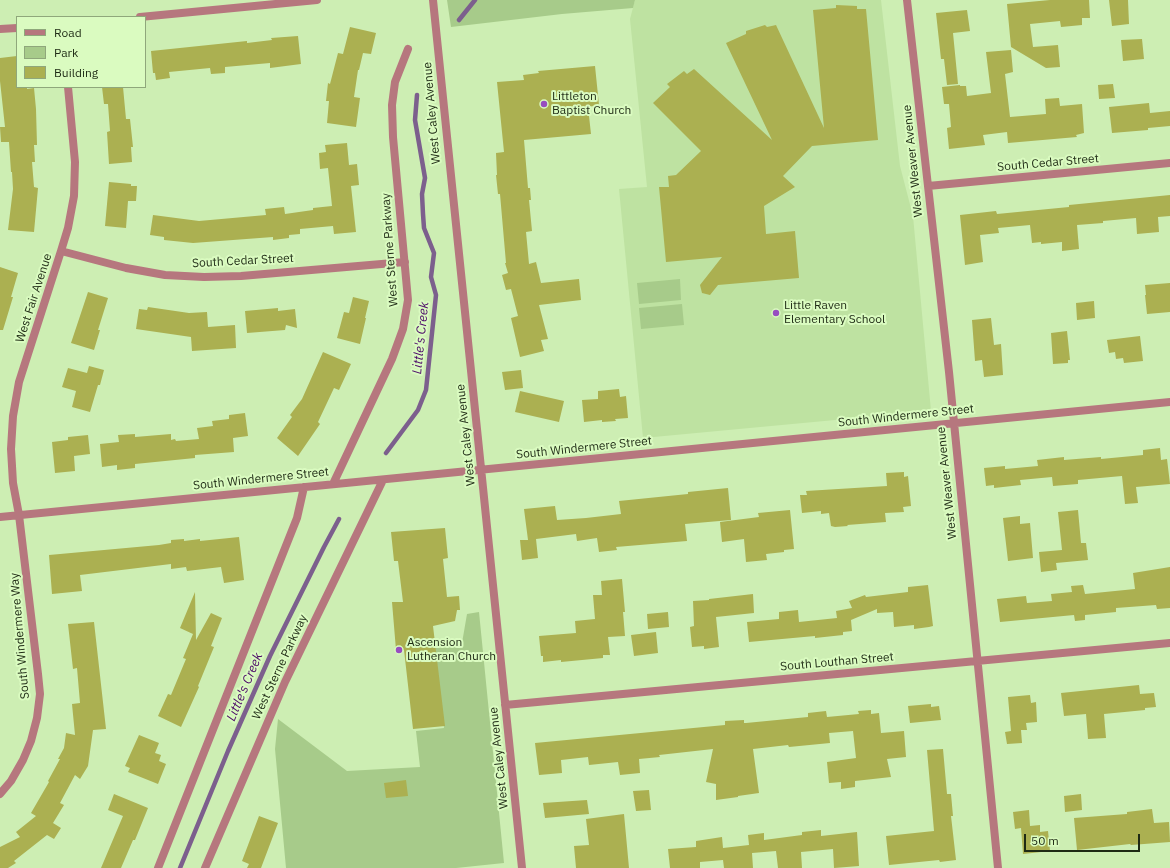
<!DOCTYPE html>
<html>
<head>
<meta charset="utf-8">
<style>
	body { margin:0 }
	#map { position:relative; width:1170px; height:868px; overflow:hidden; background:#cdeeb3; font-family:"IBM Plex Sans",sans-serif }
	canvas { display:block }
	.legend { position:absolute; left:16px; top:16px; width:130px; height:72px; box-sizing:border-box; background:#dafbc0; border:1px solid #8fa77b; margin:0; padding:5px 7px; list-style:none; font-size:12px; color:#1e2a14 }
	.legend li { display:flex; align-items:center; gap:8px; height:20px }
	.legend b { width:20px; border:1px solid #8fa77b }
	.scale { position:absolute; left:1024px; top:834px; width:116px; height:18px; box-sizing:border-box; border:2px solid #1e2a14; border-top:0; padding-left:5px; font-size:12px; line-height:14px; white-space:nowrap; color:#1e2a14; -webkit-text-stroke:3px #dafbc0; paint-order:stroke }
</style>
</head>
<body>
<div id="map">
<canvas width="1170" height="868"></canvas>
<ul class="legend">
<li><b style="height:5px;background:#b6777e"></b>Road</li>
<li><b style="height:11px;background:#a7cb8a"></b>Park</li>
<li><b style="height:11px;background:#abb051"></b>Building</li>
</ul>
<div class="scale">50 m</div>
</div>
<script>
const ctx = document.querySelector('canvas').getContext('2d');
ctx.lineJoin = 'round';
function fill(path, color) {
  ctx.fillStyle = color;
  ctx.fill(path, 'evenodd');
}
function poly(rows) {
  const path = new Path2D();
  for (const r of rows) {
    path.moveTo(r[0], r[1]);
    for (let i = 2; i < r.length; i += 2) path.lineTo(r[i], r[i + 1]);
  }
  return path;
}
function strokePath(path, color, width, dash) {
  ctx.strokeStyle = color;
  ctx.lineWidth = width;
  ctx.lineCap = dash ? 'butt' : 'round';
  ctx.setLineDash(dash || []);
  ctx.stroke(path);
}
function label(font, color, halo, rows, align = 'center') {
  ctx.font = font + ' "IBM Plex Sans",sans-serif';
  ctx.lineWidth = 4;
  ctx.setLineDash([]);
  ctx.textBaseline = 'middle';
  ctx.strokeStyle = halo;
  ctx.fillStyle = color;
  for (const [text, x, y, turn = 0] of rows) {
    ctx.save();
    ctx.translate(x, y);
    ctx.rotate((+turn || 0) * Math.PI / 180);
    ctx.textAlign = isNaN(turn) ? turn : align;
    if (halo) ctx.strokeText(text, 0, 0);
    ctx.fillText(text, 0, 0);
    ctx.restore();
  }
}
fill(poly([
	[635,0,881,0,900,166,913,216,931,411,643,438,619,189,647,187,630,19]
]), '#bee2a1');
fill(poly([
	[447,0,635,0,633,8,562,14,451,27],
	[680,279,681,300,639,304,637,283],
	[682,304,684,325,641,329,639,308],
	[479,612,504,863,456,868,286,868,275,749,278,719,347,771,420,767,416,731,444,728,435,646,462,643,467,614]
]), '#a7cb8a');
strokePath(poly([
	[459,20,475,0],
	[386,453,418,410,426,390,436,295,431,277,434,253,424,228,423,214,422,194,425,178,415,120,417,95],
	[180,868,228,751,270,656,324,547,339,519]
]), '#7c5f8d', 4.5);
fill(poly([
	[1050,0,1089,0,1090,18,1082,18,1082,25,1061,27,1060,21,1030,24,1033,47,1058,45,1060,67,1046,68,1011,47,1007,4],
	[1109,0,1128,0,1129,24,1112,26],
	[836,5,857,6,857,9,866,9,878,140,812,146,783,176,795,187,764,206,766,234,795,231,799,278,718,285,710,295,702,293,700,285,722,257,666,262,659,187,669,187,668,176,676,175,701,151,653,103,670,87,667,84,684,71,687,74,694,69,772,140,726,43,746,34,746,31,765,25,767,27,776,25,824,128,813,10,836,8],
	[967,10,970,31,953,33,958,84,947,85,944,59,941,59,936,13],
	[350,27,376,33,371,54,363,53,359,70,358,70,354,97,360,98,356,127,327,123,329,101,326,101,328,83,330,84,338,53,343,54],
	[298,36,301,64,270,68,270,63,225,67,225,73,211,74,210,68,169,72,170,78,156,80,155,73,153,73,151,51,247,41,247,43,272,40,271,38],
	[1142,39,1144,59,1123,61,1121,40],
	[1011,50,1013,72,1005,74,1010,117,1046,114,1045,99,1059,98,1060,106,1082,104,1084,133,1076,135,1077,137,1008,143,1007,132,983,135,985,145,949,149,947,128,951,127,949,104,944,104,942,87,960,85,960,86,966,86,967,96,991,93,986,52],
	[17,56,17,87,27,87,27,89,34,88,36,109,37,145,34,145,35,162,32,162,34,187,38,188,34,232,8,230,13,189,12,172,11,172,9,142,1,142,0,127,5,127,0,81,0,58],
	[595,66,599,105,588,107,591,134,524,140,528,188,530,188,531,200,529,200,532,231,526,232,529,264,536,262,541,283,579,279,581,300,539,305,548,339,541,340,544,351,520,357,511,318,518,316,511,289,506,290,502,275,508,273,505,263,506,263,500,194,498,194,496,175,497,175,496,153,504,152,497,82,524,80,523,75,539,73,538,71],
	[1113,84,1115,98,1099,99,1098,85],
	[102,87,123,87,126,119,130,119,133,147,131,147,132,162,109,164,107,132,110,131,108,104,104,104],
	[1149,103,1150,113,1170,111,1170,126,1148,128,1148,130,1112,133,1109,107],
	[347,143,349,165,357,164,359,185,351,186,356,232,334,234,333,226,300,229,300,234,289,235,289,238,273,240,273,237,193,243,164,240,164,237,150,235,153,215,199,221,266,215,265,209,284,207,285,214,313,210,313,208,332,206,328,168,320,169,319,153,326,152,325,145],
	[109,182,131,184,131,186,137,186,136,201,128,201,126,228,105,226],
	[1170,195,1170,216,1158,217,1159,232,1137,234,1136,218,1103,221,1103,223,1077,225,1079,249,1062,251,1062,242,1041,244,1041,242,1032,243,1030,225,998,228,999,233,980,235,983,262,965,265,960,215,996,211,997,214,1069,207,1069,205],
	[0,267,18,273,11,297,13,297,3,330,0,330],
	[1170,283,1170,312,1147,314,1145,295,1146,295,1145,285],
	[88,292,108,298,98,330,100,330,94,350,71,343],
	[353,297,369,301,365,318,366,318,360,344,337,338,344,312,349,313],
	[1094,301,1095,318,1077,320,1076,303],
	[148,307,189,313,207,312,208,327,235,325,236,348,192,351,191,337,136,329,139,309,147,310],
	[278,308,278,311,295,309,297,328,286,325,285,330,247,333,245,311],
	[991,318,994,345,1001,344,1003,375,984,377,982,360,975,361,972,320],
	[1067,331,1070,360,1068,360,1068,363,1053,364,1051,333],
	[1140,336,1143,361,1124,363,1123,358,1116,359,1115,352,1109,353,1107,340],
	[323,352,351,364,339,390,334,388,318,422,320,424,298,456,277,438,292,417,290,415,302,399],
	[89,366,104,370,100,385,98,385,90,412,72,407,76,391,62,387,68,368,87,373],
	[521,370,523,388,505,390,502,372],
	[619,389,620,397,626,396,628,418,615,419,616,421,602,422,602,420,584,422,582,400,598,399,598,391],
	[520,391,564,401,559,422,515,412],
	[245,413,248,436,233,438,234,452,195,455,195,458,135,464,135,468,117,470,117,465,102,467,100,444,119,442,118,435,135,434,135,437,171,434,171,440,175,439,176,441,199,439,197,428,213,426,212,421,229,419,229,415],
	[88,435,90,454,74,456,75,471,55,473,52,442,68,440,68,437],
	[1160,448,1161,460,1167,459,1170,484,1136,487,1138,503,1125,504,1122,476,1078,480,1078,484,1053,486,1052,477,1020,480,1021,485,994,488,994,485,986,486,984,468,1005,466,1005,469,1038,466,1037,460,1064,457,1064,460,1101,457,1101,459,1143,455,1143,450],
	[904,472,904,477,908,476,911,506,903,507,904,512,885,513,886,522,847,525,848,526,835,527,831,526,829,513,821,514,821,511,802,513,800,495,807,495,806,491,887,486,886,473],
	[728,488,731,520,685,524,687,541,616,547,617,550,599,552,597,538,577,541,576,534,536,539,538,558,522,560,520,540,528,540,524,509,555,506,557,520,586,518,621,514,619,501,688,494,688,492],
	[790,510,794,549,784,550,784,552,766,554,767,560,746,562,744,539,722,542,720,522,759,517,758,513],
	[1078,510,1081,543,1086,543,1088,560,1056,563,1057,570,1041,572,1039,552,1062,550,1058,512],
	[1020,516,1020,524,1030,523,1033,558,1008,561,1003,518],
	[445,528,448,558,443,559,447,597,459,596,460,610,457,610,455,621,433,626,445,726,413,729,404,650,396,650,392,602,403,602,398,561,394,561,391,532],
	[239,537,244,580,224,583,221,567,187,571,186,567,171,569,171,564,80,575,82,591,52,594,49,555,159,545,171,543,171,540,184,539,184,541,200,539,200,541],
	[1170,567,1170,608,1157,609,1156,605,1116,608,1116,612,1085,615,1085,620,1075,621,1074,615,1000,622,997,599,1026,596,1027,603,1052,601,1051,594,1072,592,1071,586,1083,585,1085,594,1135,589,1133,573],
	[622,579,625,612,623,612,625,636,608,637,610,655,603,655,603,658,561,662,561,660,543,662,543,656,541,656,539,636,576,633,575,621,595,619,593,595,602,595,601,581],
	[928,585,933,626,929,627,914,629,914,625,894,627,893,612,877,613,877,609,851,620,852,631,843,632,843,635,815,638,815,636,749,642,747,622,779,619,779,612,798,610,799,622,837,618,836,611,852,608,849,601,865,595,866,597,908,592,908,587],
	[195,592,196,640,211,613,222,618,211,646,214,647,198,686,199,687,181,727,158,716,168,694,171,695,186,659,183,658,193,634,180,628],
	[753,594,754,613,716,617,719,647,704,649,704,646,692,647,690,627,694,626,693,601,709,600,709,599],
	[668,612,669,627,648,629,647,614],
	[94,622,106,729,93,730,88,766,80,779,75,775,60,803,64,805,53,823,61,828,54,839,47,835,14,861,16,863,8,868,0,868,0,847,20,837,16,832,36,816,31,813,49,782,48,781,60,759,58,759,64,748,66,733,75,735,72,704,80,703,77,668,73,669,68,624],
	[656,632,658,653,634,656,631,635],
	[1139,685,1140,694,1154,693,1156,707,1145,708,1145,710,1104,714,1106,738,1088,739,1086,714,1064,716,1061,693],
	[1030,695,1031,703,1036,702,1037,722,1026,723,1027,730,1021,730,1022,743,1007,744,1005,732,1011,731,1008,697],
	[931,704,931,707,939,706,941,720,910,723,908,706],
	[871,710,871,714,879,713,881,733,904,731,906,757,887,759,891,777,855,781,855,787,841,789,841,782,829,783,827,762,856,758,853,731,829,733,830,743,789,747,788,745,753,749,759,793,738,796,738,797,716,800,716,784,706,782,713,749,659,755,660,757,639,759,640,773,620,775,618,762,589,765,588,757,561,760,562,773,539,775,535,743,725,725,725,721,744,720,744,723,746,723,808,717,808,713,826,711,827,717,859,714,858,711],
	[139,735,159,743,155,753,161,755,159,761,166,764,158,784,128,772,130,768,125,766],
	[943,749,947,794,951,794,953,816,951,816,956,860,940,862,939,860,889,865,886,836,934,831,927,750],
	[406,780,408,796,386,798,384,783],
	[649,790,651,810,636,811,633,791],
	[114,794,148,808,135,840,133,840,121,868,101,868,123,816,108,810],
	[1081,794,1082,810,1065,812,1064,796],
	[587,800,589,814,545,818,543,803],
	[1152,809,1154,823,1169,822,1170,842,1131,845,1130,844,1077,850,1074,818,1127,814,1127,812],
	[1029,810,1030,826,1040,825,1040,832,1048,831,1050,851,1023,854,1021,828,1015,829,1013,812],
	[624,814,629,868,576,868,574,846,589,845,586,819],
	[259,816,278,823,261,868,247,868,249,864,242,861],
	[821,830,821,836,857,832,859,866,834,868,833,849,801,852,802,868,778,868,776,851,752,853,753,868,724,868,723,860,700,862,700,868,670,868,668,849,696,847,696,841,722,837,723,848,749,845,748,835,764,833,764,840,802,835,802,832]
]), '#abb051');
strokePath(poly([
	[433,0,522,868],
	[907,0,949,372,998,868],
	[140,17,317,0],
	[0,29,17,28],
	[928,186,1170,163],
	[61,251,126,268,165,275,204,277,241,276,405,262],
	[333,484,392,359,403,329,408,300,393,137,392,105,395,82,408,49],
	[0,517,1170,402],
	[505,705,1170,643],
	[0,794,11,781,23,760,31,741,37,718,40,694,38,674,19,515,13,483,11,449,13,416,19,382,61,251,68,228,74,196,75,162,68,87],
	[158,868,297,518,304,487],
	[205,868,285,682,383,480]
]), '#b6777e', 8);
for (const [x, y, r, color] of [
	[544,104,4,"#974dc0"],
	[776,313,4,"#974dc0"],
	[399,650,4,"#974dc0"]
]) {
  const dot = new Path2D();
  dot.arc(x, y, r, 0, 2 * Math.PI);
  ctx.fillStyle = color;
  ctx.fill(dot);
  strokePath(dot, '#dafbc0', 1.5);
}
label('12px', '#1e2a14', '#dafbc0', [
	["Littleton",552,97],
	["Baptist Church",552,111],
	["Little Raven",784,306],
	["Elementary School",784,320],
	["Ascension",407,643],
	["Lutheran Church",407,657]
], 'left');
label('12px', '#1e2a14', '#dafbc0', [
	["West Caley Avenue",432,113,-95],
	["West Weaver Avenue",913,161,-96],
	["South Cedar Street",1048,163,-5],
	["West Sterne Parkway",390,250,-94],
	["South Cedar Street",243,261,-3],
	["West Fair Avenue",34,298,-72],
	["South Windermere Street",906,416,-6],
	["West Caley Avenue",466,435,-96],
	["South Windermere Street",584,448,-6],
	["South Windermere Street",261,479,-6],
	["West Weaver Avenue",947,483,-96],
	["South Windermere Way",20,636,-95],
	["South Louthan Street",837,662,-5],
	["West Sterne Parkway",280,667,-65],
	["West Caley Avenue",499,758,-96]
]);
label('italic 13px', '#4c0b68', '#dafbc0', [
	["Little's Creek",421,338,-84],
	["Little's Creek",245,687,-67]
]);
</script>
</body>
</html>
